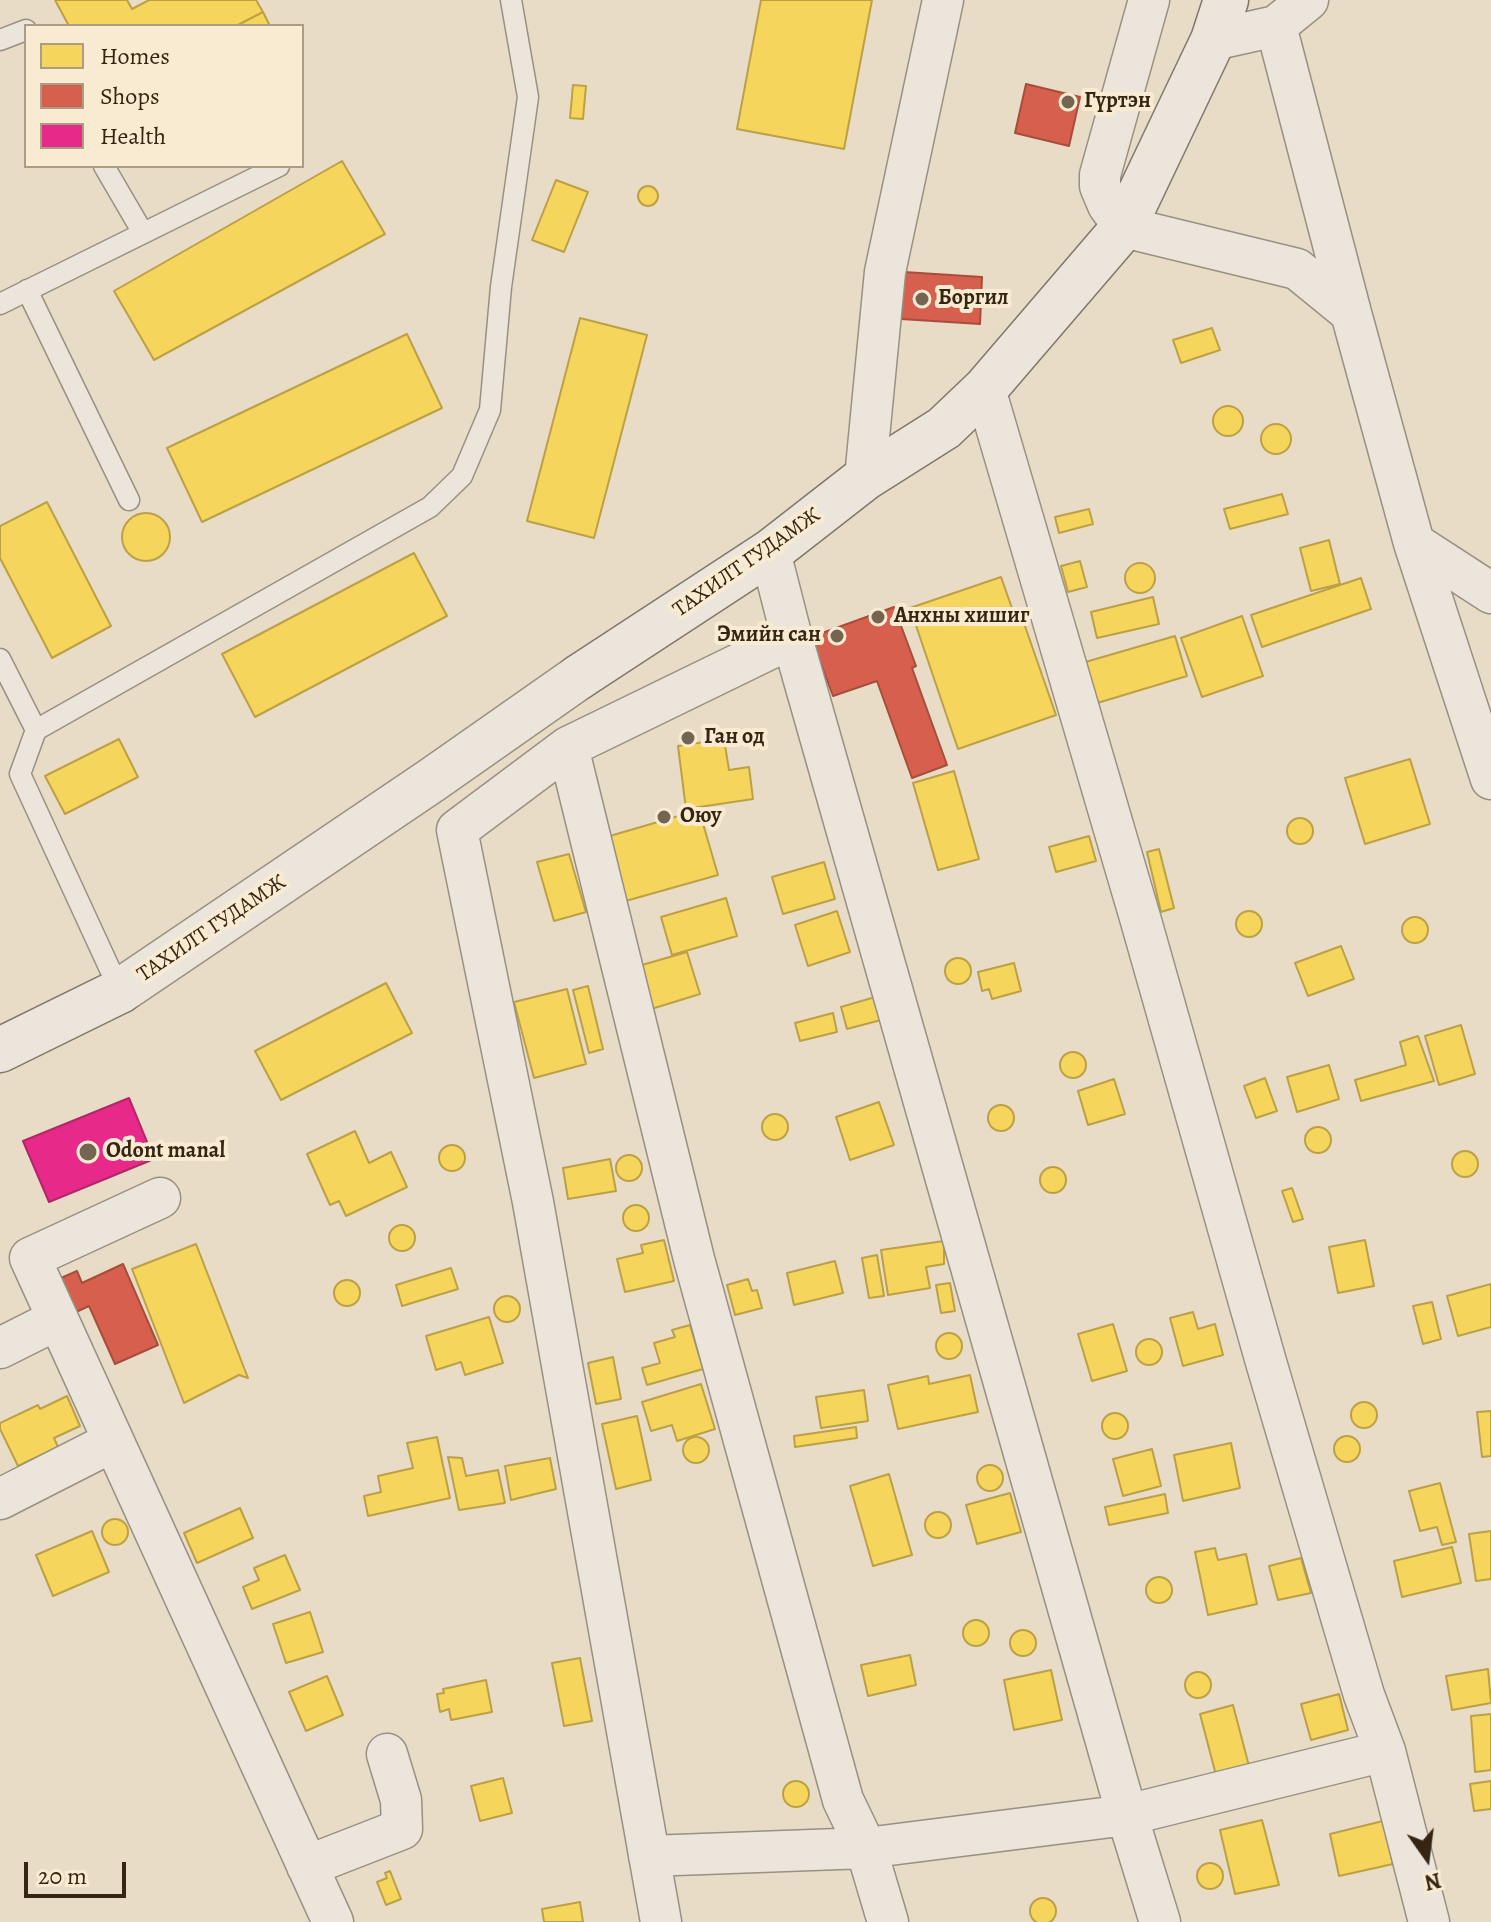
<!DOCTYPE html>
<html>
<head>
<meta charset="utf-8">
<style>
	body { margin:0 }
	#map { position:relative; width:1491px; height:1922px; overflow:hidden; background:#e8dcc7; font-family:Alegreya,serif }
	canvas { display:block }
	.legend { position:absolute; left:24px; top:24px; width:280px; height:144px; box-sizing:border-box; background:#f8ebd2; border:2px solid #aa9c85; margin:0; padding:10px 14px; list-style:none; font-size:24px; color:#352512 }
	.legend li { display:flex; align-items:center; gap:16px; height:40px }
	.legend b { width:40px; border:2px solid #aa9c85 }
	.north { position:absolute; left:1387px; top:1818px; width:80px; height:80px; -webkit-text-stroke:6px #f8ebd2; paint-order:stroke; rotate:166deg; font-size:22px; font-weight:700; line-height:32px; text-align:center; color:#352512 }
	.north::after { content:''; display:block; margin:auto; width:28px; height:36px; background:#352512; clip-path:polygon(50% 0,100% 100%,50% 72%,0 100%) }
	.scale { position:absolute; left:24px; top:1862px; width:102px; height:36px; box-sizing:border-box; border:4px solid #352512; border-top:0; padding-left:10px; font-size:24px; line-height:28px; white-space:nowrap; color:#352512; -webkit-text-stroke:6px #f8ebd2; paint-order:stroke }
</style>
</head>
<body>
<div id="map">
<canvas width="1491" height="1922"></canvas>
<ul class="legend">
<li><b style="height:22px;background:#f6d55c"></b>Homes</li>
<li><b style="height:22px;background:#d6604d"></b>Shops</li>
<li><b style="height:22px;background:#e7298a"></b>Health</li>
</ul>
<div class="north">N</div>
<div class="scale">20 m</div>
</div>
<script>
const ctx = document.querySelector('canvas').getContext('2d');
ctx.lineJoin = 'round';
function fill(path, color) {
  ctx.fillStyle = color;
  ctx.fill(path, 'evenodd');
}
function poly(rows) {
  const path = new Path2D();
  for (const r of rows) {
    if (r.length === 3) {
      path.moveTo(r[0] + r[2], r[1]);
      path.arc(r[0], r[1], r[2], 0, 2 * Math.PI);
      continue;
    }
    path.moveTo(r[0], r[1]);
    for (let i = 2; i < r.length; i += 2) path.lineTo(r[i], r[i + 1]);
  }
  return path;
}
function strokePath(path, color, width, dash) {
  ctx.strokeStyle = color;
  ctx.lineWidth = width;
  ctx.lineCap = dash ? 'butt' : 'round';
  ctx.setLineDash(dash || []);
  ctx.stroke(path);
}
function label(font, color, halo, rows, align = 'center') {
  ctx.font = font + ' Alegreya,serif';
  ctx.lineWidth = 8;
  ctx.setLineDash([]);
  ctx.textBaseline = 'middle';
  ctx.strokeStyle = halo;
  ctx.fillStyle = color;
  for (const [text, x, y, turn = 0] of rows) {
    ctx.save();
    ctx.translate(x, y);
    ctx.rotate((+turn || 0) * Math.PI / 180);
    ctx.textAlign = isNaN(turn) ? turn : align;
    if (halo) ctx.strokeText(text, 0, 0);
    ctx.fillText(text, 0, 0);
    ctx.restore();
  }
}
const homes = poly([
	[55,0,127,0,132,9,149,0,256,0,263,12,236,26,69,26,55,0],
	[761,0,872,0,844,149,737,129,761,0],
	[263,12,270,26,236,26,263,12],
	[573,85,586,86,583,119,570,118,573,85],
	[342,161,385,234,154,360,114,291,342,161],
	[556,180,588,192,564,252,532,240,556,180],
	[648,196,10],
	[580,318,647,335,594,538,527,521,580,318],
	[1212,328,1220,350,1181,363,1173,340,1212,328],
	[407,334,442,408,202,522,167,448,407,334],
	[1228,421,15],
	[1276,439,15],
	[1282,494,1288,514,1230,529,1224,509,1282,494],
	[47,502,111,626,52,658,0,558,0,526,47,502],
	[1089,509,1093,524,1059,533,1055,517,1089,509],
	[146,537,24],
	[1329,540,1340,584,1311,591,1300,548,1329,540],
	[414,553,447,616,255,717,222,654,414,553],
	[1080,561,1087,587,1068,592,1061,566,1080,561],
	[1140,578,15],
	[1001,577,1013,611,1019,609,1056,715,958,749,910,608,1001,577],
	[1361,578,1371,609,1262,647,1251,615,1361,578],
	[1153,597,1159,624,1097,638,1091,612,1153,597],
	[1242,616,1263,676,1202,697,1181,638,1242,616],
	[1175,636,1187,676,1094,704,1082,663,1175,636],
	[119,739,138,777,65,814,45,776,119,739],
	[724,739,729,770,749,767,753,799,686,809,678,746,724,739],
	[1410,759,1430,824,1365,844,1345,778,1410,759],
	[954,771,979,859,938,870,913,783,954,771],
	[699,810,718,875,622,902,603,838,699,810],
	[1300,831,13],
	[1089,836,1096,861,1056,872,1049,847,1089,836],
	[1159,849,1174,908,1161,912,1147,852,1159,849],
	[569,854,586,912,554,921,537,862,569,854],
	[824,862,835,899,783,914,772,877,824,862],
	[726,898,737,936,672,955,661,917,726,898],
	[837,911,850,952,808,966,795,925,837,911],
	[1249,924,13],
	[1415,930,13],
	[1341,946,1354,979,1308,996,1295,963,1341,946],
	[687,952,700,994,648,1010,635,967,687,952],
	[958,971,13],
	[1014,963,1021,991,992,999,989,989,982,991,978,972,1014,963],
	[386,983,412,1033,281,1100,255,1051,386,983],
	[588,986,603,1049,589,1053,573,990,588,986],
	[567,989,586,1064,534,1078,514,1002,567,989],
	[875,997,881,1020,847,1029,841,1007,875,997],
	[833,1013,837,1032,800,1041,795,1023,833,1013],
	[1461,1025,1475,1074,1439,1085,1425,1036,1461,1025],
	[1418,1036,1434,1081,1361,1101,1355,1080,1406,1065,1400,1042,1418,1036],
	[1073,1065,13],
	[1329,1065,1339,1099,1297,1112,1287,1077,1329,1065],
	[1265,1078,1277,1111,1256,1118,1244,1086,1265,1078],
	[1114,1079,1125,1114,1088,1125,1078,1091,1114,1079],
	[879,1102,894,1145,850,1160,836,1117,879,1102],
	[1001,1118,13],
	[775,1127,13],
	[1318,1140,13],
	[355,1131,369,1163,391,1152,407,1187,346,1216,339,1201,330,1205,307,1154,355,1131],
	[452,1158,13],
	[1465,1164,13],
	[629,1168,13],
	[610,1159,616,1191,568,1199,563,1168,610,1159],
	[1053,1180,13],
	[1292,1188,1303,1219,1293,1222,1282,1191,1292,1188],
	[636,1218,13],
	[402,1238,13],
	[664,1240,674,1281,625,1292,617,1259,643,1253,641,1245,664,1240],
	[1365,1240,1374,1286,1338,1293,1329,1247,1365,1240],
	[944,1241,944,1264,926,1267,930,1288,888,1295,881,1250,944,1241],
	[196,1244,248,1378,239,1375,184,1403,132,1269,196,1244],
	[877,1255,884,1296,869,1298,862,1258,877,1255],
	[835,1261,843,1293,794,1305,787,1273,835,1261],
	[451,1268,458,1289,402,1306,396,1285,451,1268],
	[748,1279,752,1291,757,1290,762,1308,735,1315,727,1285,748,1279],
	[347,1293,13],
	[950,1283,955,1311,941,1313,936,1285,950,1283],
	[1491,1284,1491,1327,1458,1336,1447,1296,1491,1284],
	[507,1309,13],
	[1432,1302,1441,1339,1423,1344,1413,1306,1432,1302],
	[1193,1312,1198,1329,1215,1324,1223,1355,1183,1366,1170,1318,1193,1312],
	[489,1317,503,1363,465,1375,461,1362,436,1370,426,1336,489,1317],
	[1113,1324,1127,1371,1092,1381,1078,1334,1113,1324],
	[690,1325,703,1369,647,1385,642,1368,660,1363,654,1343,675,1337,672,1330,690,1325],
	[949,1346,13],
	[1149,1352,13],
	[613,1357,621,1399,596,1404,588,1363,613,1357],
	[970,1375,978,1412,898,1429,888,1385,928,1376,929,1384,970,1375],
	[701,1384,715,1429,677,1441,672,1425,651,1431,642,1402,701,1384],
	[864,1390,868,1421,821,1428,816,1397,864,1390],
	[67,1396,80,1426,54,1438,58,1447,18,1466,0,1429,0,1423,38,1405,40,1409,67,1396],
	[1364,1415,13],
	[1491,1411,1491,1456,1482,1457,1477,1412,1491,1411],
	[1115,1426,13],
	[637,1416,651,1480,616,1489,602,1424,637,1416],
	[856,1427,857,1438,795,1447,794,1436,856,1427],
	[1347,1449,13],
	[437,1437,450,1498,368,1516,364,1496,381,1492,378,1476,413,1468,407,1443,437,1437],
	[696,1450,13],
	[1231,1443,1240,1488,1183,1501,1174,1455,1231,1443],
	[1152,1449,1161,1486,1123,1496,1113,1459,1152,1449],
	[448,1457,462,1458,466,1476,498,1470,505,1503,459,1510,448,1457],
	[550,1458,556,1489,511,1500,505,1466,550,1458],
	[990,1478,13],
	[889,1474,912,1555,873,1566,850,1486,889,1474],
	[1440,1483,1456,1542,1442,1545,1437,1527,1420,1531,1409,1491,1440,1483],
	[1010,1493,1021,1532,977,1544,966,1505,1010,1493],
	[1165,1494,1168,1513,1109,1525,1105,1507,1165,1494],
	[240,1508,253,1538,197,1563,184,1533,240,1508],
	[938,1525,13],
	[115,1532,13],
	[92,1531,109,1572,53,1596,36,1555,92,1531],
	[1491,1531,1491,1579,1476,1581,1469,1534,1491,1531],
	[1452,1547,1461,1583,1402,1597,1394,1561,1452,1547],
	[1215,1548,1218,1560,1246,1554,1257,1604,1208,1615,1195,1552,1215,1548],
	[285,1555,300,1590,252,1609,243,1587,259,1580,254,1568,285,1555],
	[1301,1558,1311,1593,1278,1600,1269,1566,1301,1558],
	[1159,1590,13],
	[310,1612,323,1652,286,1663,273,1624,310,1612],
	[976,1633,13],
	[1023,1643,13],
	[910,1655,916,1685,868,1696,861,1665,910,1655],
	[580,1658,592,1721,564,1726,552,1663,580,1658],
	[1488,1669,1491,1703,1452,1710,1446,1676,1488,1669],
	[1051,1670,1062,1720,1014,1730,1004,1680,1051,1670],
	[1198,1685,13],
	[327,1676,343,1715,306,1731,289,1692,327,1676],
	[486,1680,492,1712,451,1720,449,1709,440,1712,437,1694,444,1693,443,1689,486,1680],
	[1339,1694,1348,1730,1311,1740,1301,1704,1339,1694],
	[1233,1705,1249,1766,1216,1775,1200,1714,1233,1705],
	[1491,1714,1491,1770,1475,1772,1471,1716,1491,1714],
	[503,1778,512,1813,480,1821,471,1786,503,1778],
	[1491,1781,1491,1809,1474,1811,1470,1784,1491,1781],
	[796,1794,13],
	[1262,1820,1279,1885,1235,1894,1220,1830,1262,1820],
	[1383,1821,1393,1864,1339,1876,1330,1834,1383,1821],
	[1210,1876,13],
	[390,1871,401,1899,386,1905,377,1882,387,1878,385,1873,390,1871],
	[1043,1911,13],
	[580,1902,583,1922,544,1922,542,1909,580,1902]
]);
fill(homes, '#f6d55c');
strokePath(homes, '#bca046', 2);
const shops = poly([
	[1026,84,1080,97,1069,146,1015,133,1026,84],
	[904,272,982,277,980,324,901,319,904,272],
	[894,607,916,666,912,668,947,765,912,778,877,681,833,696,811,637,894,607],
	[123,1264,158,1345,115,1364,89,1306,76,1312,61,1278,77,1271,82,1283,123,1264]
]);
fill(shops, '#d6604d');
strokePath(shops, '#a64e3b', 2);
const health = poly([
	[129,1098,154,1159,49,1202,23,1141,129,1098]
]);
fill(health, '#e7298a');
strokePath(health, '#b22866', 2);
const service = poly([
	[0,40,26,30],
	[104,166,143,233],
	[27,290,129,500],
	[0,304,279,166],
	[0,659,36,730,20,774,120,991],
	[36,730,430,507,462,476,490,410,501,287,528,97,511,0]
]);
const minor = poly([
	[1149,0,1100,175,1100,186,1108,205,1124,227,1297,269,1351,313],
	[1276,26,1351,313,1414,543,1491,779],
	[1213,40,1276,26,1308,0],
	[985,389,1141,921,1266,1362,1364,1695,1385,1751,1429,1922],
	[865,478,885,272,943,0],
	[1414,543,1491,593],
	[770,552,792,638,1127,1815,1160,1922],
	[568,747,694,1259,843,1800,866,1848,888,1922],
	[160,1198,30,1258,333,1922],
	[0,1348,58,1319],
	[0,1499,112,1442],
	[649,1856,866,1848,1127,1815,1385,1751],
	[307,1866,402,1829,401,1800,387,1754],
	[661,1922,533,1202,457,830,568,747,792,638]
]);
const tertiary = poly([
	[120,991,432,780,579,677]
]);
const secondary = poly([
	[579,677,770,552,865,478,944,428,985,389,1124,227,1213,40,1226,0],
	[0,1050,120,991]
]);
strokePath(service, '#999082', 23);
strokePath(minor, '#999082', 43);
strokePath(tertiary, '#999082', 47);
strokePath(secondary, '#80776a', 47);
strokePath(service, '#ebe5db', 20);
strokePath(minor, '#ebe5db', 40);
strokePath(tertiary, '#ebe5db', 44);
strokePath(secondary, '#ebe5db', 44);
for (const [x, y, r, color] of [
	[1068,102,8,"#746551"],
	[922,299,8,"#746551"],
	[878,617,8,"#746551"],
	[837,636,8,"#746551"],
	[688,738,8,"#746551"],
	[664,817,8,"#746551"],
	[88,1152,10,"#746551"]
]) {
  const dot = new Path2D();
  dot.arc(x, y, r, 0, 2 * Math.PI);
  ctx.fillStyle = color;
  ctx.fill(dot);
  strokePath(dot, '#f8ebd2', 3);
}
label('bold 22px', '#352512', '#f8ebd2', [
	["Гүртэн",1084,102],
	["Боргил",938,299],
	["Анхны хишиг",894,617],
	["Эмийн сан",821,636,"right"],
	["Ган од",704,738],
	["Оюу",680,817],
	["Odont manal",106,1152]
], 'left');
label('22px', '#352512', '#f8ebd2', [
	["ТАХИЛТ ГУДАМЖ",747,563,-35],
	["ТАХИЛТ ГУДАМЖ",212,929,-34]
]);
</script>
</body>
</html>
